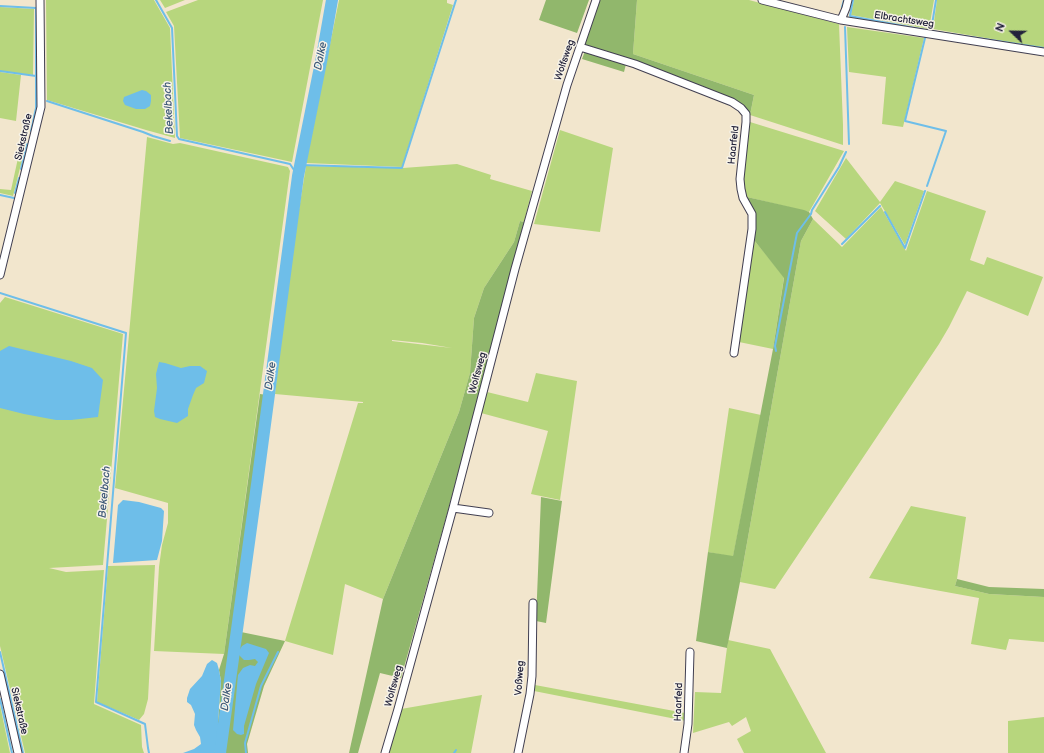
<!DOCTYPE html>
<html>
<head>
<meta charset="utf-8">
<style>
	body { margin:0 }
	#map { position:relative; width:1044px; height:753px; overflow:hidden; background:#f2e6cd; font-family:"Balsamiq Sans",sans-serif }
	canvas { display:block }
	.north { position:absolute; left:992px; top:12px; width:40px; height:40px; -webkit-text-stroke:3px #f7f3e8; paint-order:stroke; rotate:292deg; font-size:11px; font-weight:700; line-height:16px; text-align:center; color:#22223b }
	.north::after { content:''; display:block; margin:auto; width:14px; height:18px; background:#22223b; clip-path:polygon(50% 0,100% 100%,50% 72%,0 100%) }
</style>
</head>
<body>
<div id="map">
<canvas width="1044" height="753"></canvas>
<div class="north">N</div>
</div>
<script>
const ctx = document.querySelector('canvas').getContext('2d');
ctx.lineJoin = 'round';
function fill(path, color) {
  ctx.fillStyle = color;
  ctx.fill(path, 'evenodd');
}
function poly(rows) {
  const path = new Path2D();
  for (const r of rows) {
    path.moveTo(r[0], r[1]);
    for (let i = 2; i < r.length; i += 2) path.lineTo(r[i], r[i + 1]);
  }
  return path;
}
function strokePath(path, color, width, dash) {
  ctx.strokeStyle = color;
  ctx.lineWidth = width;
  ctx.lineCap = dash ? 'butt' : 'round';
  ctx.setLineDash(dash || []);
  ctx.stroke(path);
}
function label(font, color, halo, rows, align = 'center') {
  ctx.font = font + ' "Balsamiq Sans",sans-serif';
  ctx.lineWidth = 3;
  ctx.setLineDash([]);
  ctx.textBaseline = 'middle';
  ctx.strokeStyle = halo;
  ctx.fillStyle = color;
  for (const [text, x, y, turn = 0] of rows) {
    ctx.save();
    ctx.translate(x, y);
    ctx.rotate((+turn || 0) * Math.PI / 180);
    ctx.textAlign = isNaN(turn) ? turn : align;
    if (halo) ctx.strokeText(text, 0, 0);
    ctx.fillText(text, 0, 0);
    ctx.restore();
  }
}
fill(poly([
	[46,0,154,0,170,28,175,138,146,130,47,100],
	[160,0,185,0,165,8],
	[198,0,323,0,292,162,180,138,174,26,166,12],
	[339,0,447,0,447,3,453,5,402,167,306,163],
	[637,0,749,0,839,24,843,125,843,145,750,115,754,95,633,54],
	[854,0,934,0,929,29,851,15],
	[937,0,1044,0,1044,48,933,29],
	[0,7,34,9,33,75,0,71],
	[847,27,924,38,903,127,882,124,886,77,849,72],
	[0,72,21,75,16,121,0,118],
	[750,122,844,151,809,212,747,197,743,188,742,178],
	[560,130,613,148,600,232,534,224],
	[147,137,173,144,180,143,288,167,290,171,224,654,154,651,159,567,162,545,168,523,168,503,115,488],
	[22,140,27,140,13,196,0,193,0,189,11,190],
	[846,158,880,202,895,181,924,191,905,245,880,203,846,239,815,211],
	[457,164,491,175,490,179,532,191,524,222,520,221,514,242,484,288,474,318,470,373,459,412,383,599,345,584,333,655,285,641,358,403,363,403,363,402,275,394,287,284,306,166,403,168],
	[392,340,422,343,452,348,392,341],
	[927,191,986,211,970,260,984,265,987,257,1043,277,1028,316,967,291,949,327,939,344,775,589,740,582,801,241,813,219,842,247,881,207,906,251],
	[754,240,784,277,773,349,739,342],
	[5,297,123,334,103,565,49,568,66,572,104,570,94,704,141,725,142,747,144,753,25,753,0,646,0,303],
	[536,373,577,381,560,500,531,494,548,431,481,413,487,392,528,402],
	[729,408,761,415,733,557,708,552],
	[911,506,966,517,957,579,955,586,989,594,1044,597,1044,642,1009,639,1006,650,971,644,979,598,869,578],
	[155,565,148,699,144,714,139,720,97,702,108,566],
	[728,640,770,649,826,753,744,753,737,739,751,731,746,717,732,726,729,722,693,733,695,692,721,693],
	[535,685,685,713,686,721,534,691],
	[482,695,471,753,388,753,401,709],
	[0,705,10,753,0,753],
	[1044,717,1044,753,1008,753,1008,721]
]), '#b7d67d');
fill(poly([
	[546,0,589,0,577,33,539,20],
	[599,0,637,0,633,54,754,95,750,115,743,106,583,46],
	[585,51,626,64,624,72,582,59],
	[747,197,804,210,809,212,813,219,801,241,740,582,727,648,696,641,708,552,733,556,773,349,784,278,754,240,756,229,754,214],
	[520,221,524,222,449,507,401,678,380,673,358,753,349,753,383,599,459,412,470,373,474,318,484,288,514,242],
	[260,394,274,396,241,632,285,641,264,686,247,744,248,753,214,753,217,746,218,735,218,722,221,681,219,670,224,654],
	[541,497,562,501,546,623,536,621],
	[957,579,989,587,1044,589,1044,597,989,594,955,586]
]), '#91b76c');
fill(poly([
	[142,90,146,91,151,95,151,101,150,106,145,109,136,109,125,105,123,101,124,97],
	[9,346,71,361,92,368,103,380,98,417,71,420,56,420,24,414,0,408,0,351],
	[159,362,165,363,181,368,190,366,200,366,207,371,204,383,196,388,193,395,188,409,188,416,177,423,160,419,155,417,154,411,157,388,156,374],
	[123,500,139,502,161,508,164,511,162,541,157,560,113,563,118,505],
	[247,643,266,649,269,653,256,684,244,726,244,734,241,735,237,734,233,730,238,675,243,668,250,665,255,666,258,662,255,659,249,660,244,660,239,655,239,651,242,646],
	[212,660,217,663,219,670,221,681,218,722,218,735,217,746,214,753,183,753,194,749,201,744,200,737,196,730,194,725,195,714,191,705,187,702,187,698,190,689,202,676,207,664]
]), '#6ebee9');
strokePath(poly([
	[156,0,172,28,177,136,179,139,290,164,298,176],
	[0,6,36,8,36,108,31,131],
	[842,7,844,0],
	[850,16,931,31,1044,48],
	[850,16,853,0],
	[845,27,849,144],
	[931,31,936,0],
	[925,38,905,121,946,131,927,186],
	[0,71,36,76],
	[47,101,143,132,153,136,170,141],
	[300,165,402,168,456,0],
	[21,169,27,144],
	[15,193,19,178],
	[0,195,14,198],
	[885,212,905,248,925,191],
	[842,244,880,206],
	[0,293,126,333,96,702,145,724,148,748,149,753],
	[776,351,775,346,797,233,811,214,812,210,839,167,846,152],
	[0,652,23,753],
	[0,699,12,753],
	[246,753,245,743,261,686,278,652],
	[454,753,456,750]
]), '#6ebee9', 2);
strokePath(poly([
	[220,753,258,477,298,176,322,57,332,0]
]), '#6ebee9', 12);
const minor = poly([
	[762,0,841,20,1044,52],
	[841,20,846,8,848,0],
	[580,47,635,64,732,102,741,108,746,114,746,122,740,179,741,189,743,198,752,214,752,229,734,353],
	[0,275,41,107,40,0],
	[453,508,489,513],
	[0,674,18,753],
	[385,753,398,709,453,508,515,269,567,85,596,0],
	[518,753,530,694,532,676,533,603],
	[684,753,688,724,690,652]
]);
strokePath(minor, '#413f51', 9);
strokePath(minor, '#fff', 7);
label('10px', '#22223b', '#f7f3e8', [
	["Elbrachtsweg",904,20,9],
	["Wolfsweg",565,60,-71],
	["Siekstraße",24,137,-77],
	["Haarfeld",734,145,-84],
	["Wolfsweg",478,373,-75],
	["Voßweg",520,678,-86],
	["Wolfsweg",394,686,-75],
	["Haarfeld",679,702,-88],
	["Siekstraße",19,711,77]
]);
label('italic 11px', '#3d5978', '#f7f3e8', [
	["Dalke",321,56,-79],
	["Bekelbach",169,108,-93],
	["Dalke",271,376,-82],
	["Bekelbach",105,492,-85],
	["Dalke",227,697,-82]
]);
</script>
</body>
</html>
